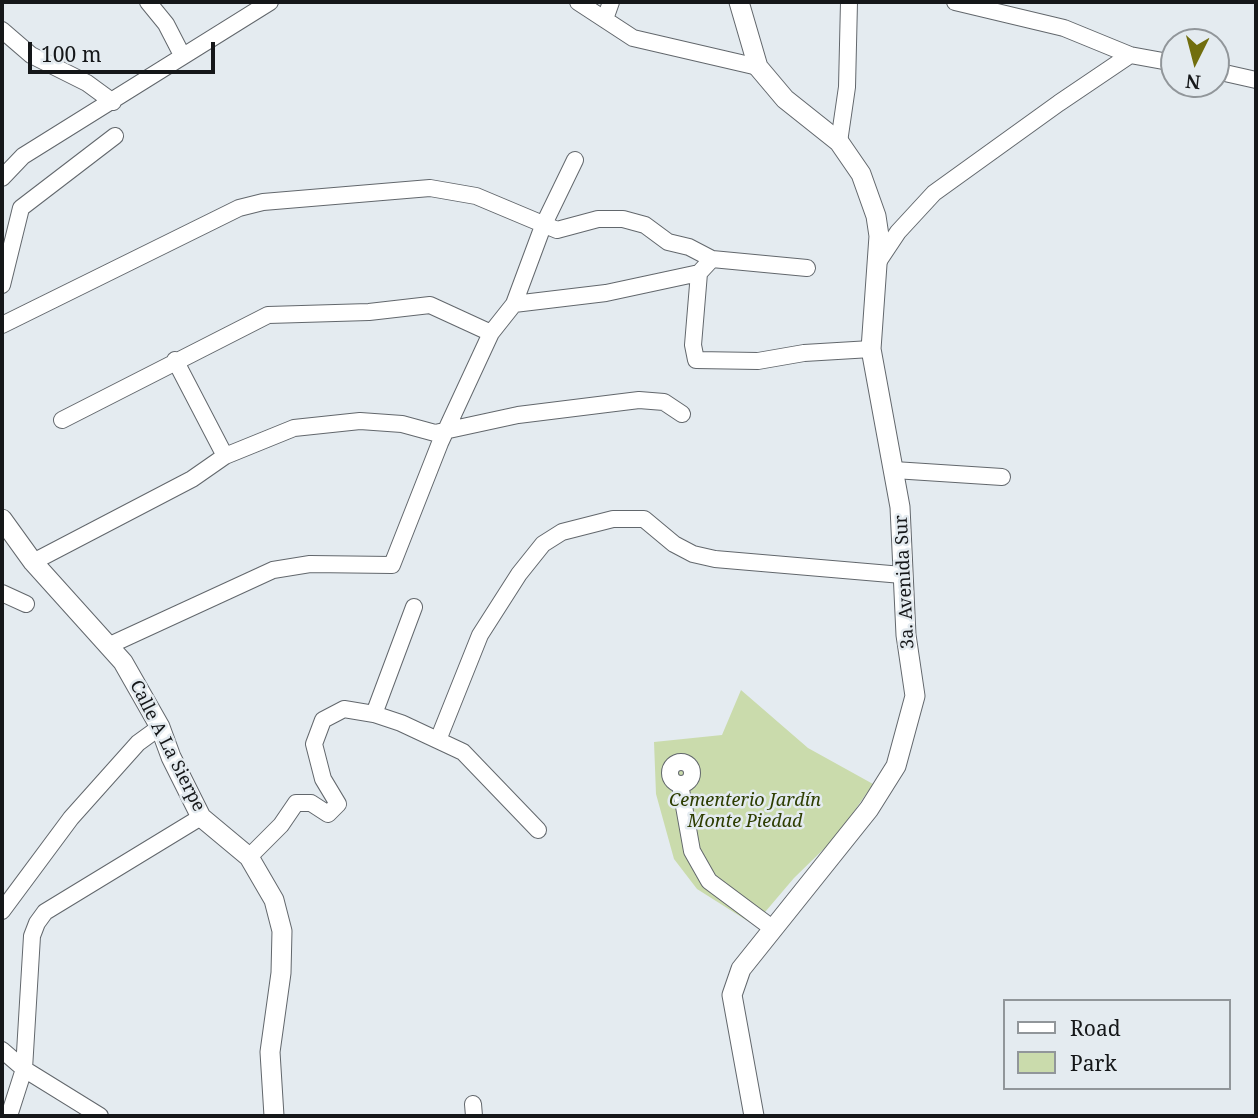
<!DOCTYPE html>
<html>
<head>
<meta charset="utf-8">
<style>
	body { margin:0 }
	#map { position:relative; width:1258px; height:1118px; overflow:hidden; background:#e4ebf0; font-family:"Noto Serif",serif }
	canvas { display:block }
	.frame { position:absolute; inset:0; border:4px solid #151719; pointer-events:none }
	.legend { position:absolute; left:1003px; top:999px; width:228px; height:91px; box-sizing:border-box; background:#e4ebf0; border:2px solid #91969a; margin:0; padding:9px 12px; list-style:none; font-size:21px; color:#151719 }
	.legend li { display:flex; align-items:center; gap:14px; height:35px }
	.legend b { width:35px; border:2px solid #91969a }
	.north { position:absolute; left:1160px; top:28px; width:70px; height:70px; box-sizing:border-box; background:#e4ebf0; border:2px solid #91969a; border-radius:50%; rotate:186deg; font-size:19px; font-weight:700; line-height:28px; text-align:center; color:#151719 }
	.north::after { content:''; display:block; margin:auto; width:24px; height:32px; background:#716e0e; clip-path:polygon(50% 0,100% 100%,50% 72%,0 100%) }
	.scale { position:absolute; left:28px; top:42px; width:187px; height:32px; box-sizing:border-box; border:4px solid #151719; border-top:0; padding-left:9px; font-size:21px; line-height:24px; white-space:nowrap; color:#151719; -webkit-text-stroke:5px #e4ebf0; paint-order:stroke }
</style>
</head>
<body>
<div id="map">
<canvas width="1258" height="1118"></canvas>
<div class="frame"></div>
<ul class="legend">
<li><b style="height:9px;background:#fff"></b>Road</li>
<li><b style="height:19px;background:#cadbac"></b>Park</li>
</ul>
<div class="north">N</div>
<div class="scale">100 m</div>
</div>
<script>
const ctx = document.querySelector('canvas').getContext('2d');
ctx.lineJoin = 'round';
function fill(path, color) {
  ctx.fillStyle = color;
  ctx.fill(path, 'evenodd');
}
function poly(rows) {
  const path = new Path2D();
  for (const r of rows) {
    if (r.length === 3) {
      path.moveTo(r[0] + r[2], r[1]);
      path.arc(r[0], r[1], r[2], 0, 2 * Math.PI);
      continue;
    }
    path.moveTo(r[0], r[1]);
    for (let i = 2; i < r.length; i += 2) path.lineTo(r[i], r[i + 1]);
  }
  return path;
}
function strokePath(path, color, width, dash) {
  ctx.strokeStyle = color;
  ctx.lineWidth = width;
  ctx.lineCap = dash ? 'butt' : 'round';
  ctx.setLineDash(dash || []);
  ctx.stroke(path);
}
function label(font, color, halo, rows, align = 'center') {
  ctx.font = font + ' "Noto Serif",serif';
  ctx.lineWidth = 5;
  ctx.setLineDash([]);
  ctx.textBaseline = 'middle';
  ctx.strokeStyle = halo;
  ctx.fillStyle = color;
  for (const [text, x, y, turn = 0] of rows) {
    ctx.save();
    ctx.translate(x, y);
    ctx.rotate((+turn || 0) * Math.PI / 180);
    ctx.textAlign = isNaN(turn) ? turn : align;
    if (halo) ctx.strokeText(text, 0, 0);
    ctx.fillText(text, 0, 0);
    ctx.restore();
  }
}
fill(poly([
	[741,690,808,748,873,784,837,836,794,878,754,925,697,889,674,859,656,794,654,742,722,735]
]), '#cadbac');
const minor = poly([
	[148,2,166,24,182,55],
	[578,2,633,38,758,67],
	[955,2,1064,28,1130,55],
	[605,19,611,2],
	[2,30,31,55,87,83,113,102],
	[1216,71,1256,80],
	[839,142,847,87,849,2],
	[2,178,23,156,270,2],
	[712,259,699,273,693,345,696,360,758,361,804,353,871,349],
	[878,262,898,232,934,193,1059,103,1130,55,1174,63],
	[2,285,21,208,115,136],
	[514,304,606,293,699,273],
	[2,325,239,208,263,202,430,188,476,196,557,230,598,219,623,219,645,225,668,242,689,247,712,259,807,268],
	[175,360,225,456],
	[62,420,268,315,369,312,430,305,491,333],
	[894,470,1002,477],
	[33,562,192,479,225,456,294,428,360,421,402,424,435,433,518,415,639,400,664,402,682,414],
	[2,593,26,604],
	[110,645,273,570,310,564,392,565,440,443,491,333,514,304,543,226,575,160],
	[374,714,414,607],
	[438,740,480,635,519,574,543,544,562,532,613,519,644,519,674,544,693,554,715,559,902,575],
	[681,773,11],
	[680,784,692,851,709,881,772,928],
	[249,857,281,825,296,803,311,803,328,814,338,804,323,779,314,744,323,720,344,709,374,714,401,723,463,752,538,830],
	[2,911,71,818,138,743,160,727],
	[2,1050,24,1069,100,1116],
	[473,1104,474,1116],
	[9,1116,24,1069,32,936,37,923,45,912,201,817]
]);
const tertiary = poly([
	[739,2,758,67,785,99,839,142,861,174,876,216,879,236,871,349,900,507,906,635,915,696,896,766,869,809,741,969,732,995,754,1116],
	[2,519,33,562,123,662,160,727,171,757,201,817,249,857,274,900,282,931,281,973,270,1052,274,1116]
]);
strokePath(minor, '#62676c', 18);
strokePath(tertiary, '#62676c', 21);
strokePath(minor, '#fff', 16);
strokePath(tertiary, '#fff', 19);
label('18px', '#151719', '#e4ebf0', [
	["3a. Avenida Sur",905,582,-93],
	["Calle A La Sierpe",167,746,63]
]);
label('italic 18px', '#2d3d00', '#e4ebf0', [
	["Cementerio Jardín",745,801],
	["Monte Piedad",745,822]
]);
</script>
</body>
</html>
